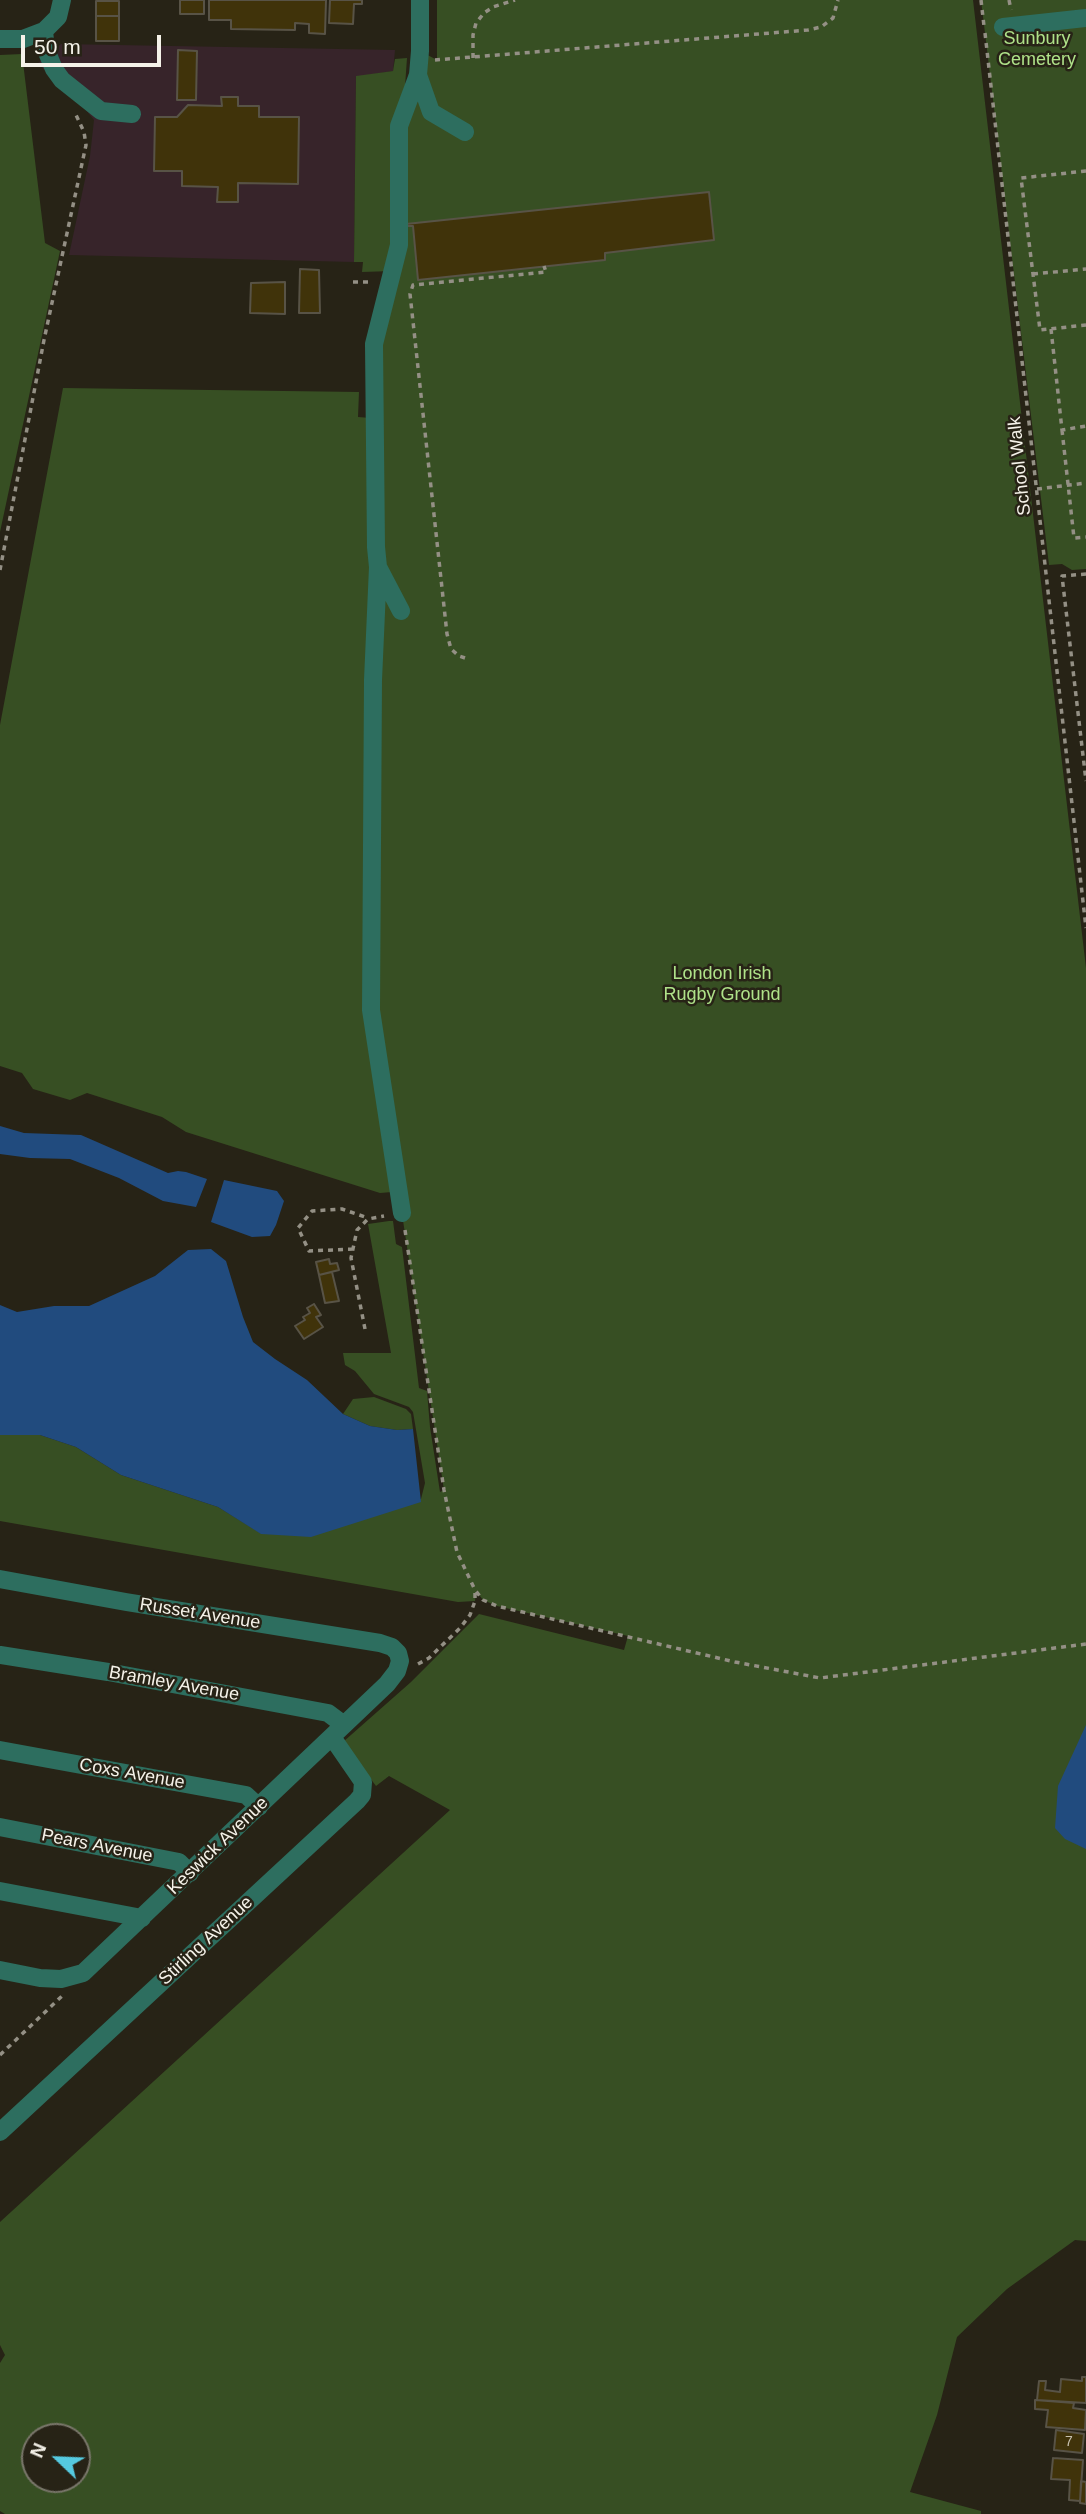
<!DOCTYPE html>
<html>
<head>
<meta charset="utf-8">
<style>
	body { margin:0 }
	#map { position:relative; width:1086px; height:2514px; overflow:hidden; background:#272316; font-family:Arial,sans-serif }
	canvas { display:block }
	.north { position:absolute; left:21px; top:2423px; width:70px; height:70px; box-sizing:border-box; background:#272316; border:2px solid #79766a; border-radius:50%; rotate:293deg; font-size:19px; font-weight:700; line-height:28px; text-align:center; color:#f5f2e9 }
	.north::after { content:''; display:block; margin:auto; width:24px; height:32px; background:#55cae0; clip-path:polygon(50% 0,100% 100%,50% 72%,0 100%) }
	.scale { position:absolute; left:21px; top:35px; width:140px; height:32px; box-sizing:border-box; border:4px solid #f5f2e9; border-top:0; padding-left:9px; font-size:21px; line-height:24px; white-space:nowrap; color:#f5f2e9; -webkit-text-stroke:5px #272316; paint-order:stroke }
</style>
</head>
<body>
<div id="map">
<canvas width="1086" height="2514"></canvas>
<div class="north">N</div>
<div class="scale">50 m</div>
</div>
<script>
const ctx = document.querySelector('canvas').getContext('2d');
ctx.lineJoin = 'round';
function fill(path, color) {
  ctx.fillStyle = color;
  ctx.fill(path, 'evenodd');
}
function poly(rows) {
  const path = new Path2D();
  for (const r of rows) {
    path.moveTo(r[0], r[1]);
    for (let i = 2; i < r.length; i += 2) path.lineTo(r[i], r[i + 1]);
  }
  return path;
}
function strokePath(path, color, width, dash) {
  ctx.strokeStyle = color;
  ctx.lineWidth = width;
  ctx.lineCap = dash ? 'butt' : 'round';
  ctx.setLineDash(dash || []);
  ctx.stroke(path);
}
function label(font, color, halo, rows, align = 'center') {
  ctx.font = font + ' Arial,sans-serif';
  ctx.lineWidth = 5;
  ctx.setLineDash([]);
  ctx.textBaseline = 'middle';
  ctx.strokeStyle = halo;
  ctx.fillStyle = color;
  for (const [text, x, y, turn = 0] of rows) {
    ctx.save();
    ctx.translate(x, y);
    ctx.rotate((+turn || 0) * Math.PI / 180);
    ctx.textAlign = isNaN(turn) ? turn : align;
    if (halo) ctx.strokeText(text, 0, 0);
    ctx.fillText(text, 0, 0);
    ctx.restore();
  }
}
fill(poly([
	[61,44,395,50,393,71,356,77,354,262,69,255,90,156,94,120,81,104,56,83,38,63]
]), '#37242a');
fill(poly([
	[437,0,973,0,1086,968,1086,2241,1075,2240,1007,2289,957,2337,937,2415,910,2492,981,2511,981,2514,5,2514,0,2511,0,2363,5,2355,0,2345,0,2222,450,1810,389,1776,376,1786,343,1742,411,1682,479,1614,624,1650,628,1636,497,1606,483,1600,476,1591,475,1601,458,1602,0,1521,0,1435,40,1435,76,1447,121,1475,218,1507,262,1534,421,1499,425,1483,413,1412,409,1407,374,1394,355,1371,345,1365,343,1353,391,1353,368,1224,389,1221,393,1221,396,1244,402,1247,419,1388,427,1391,430,1427,440,1492,444,1490,371,1010,374,344,392,276,399,126,409,73,420,51,437,60],
	[35,2437,77,2437,77,2479,35,2479],
	[981,0,1086,0,1086,569,1072,570,1062,564,1049,565],
	[22,54,45,243,60,251,0,532,0,55],
	[407,58,392,271,362,272,363,262,354,262,356,76,393,71,395,59],
	[63,388,359,392,358,417,371,418,367,943,392,1192,380,1193,186,1132,162,1117,87,1093,70,1100,33,1089,22,1073,0,1066,0,725],
	[374,1397,406,1409,411,1414,413,1429,397,1430,370,1426,343,1414,353,1399]
]), '#374f23');
fill(poly([
	[0,1126,24,1133,81,1135,168,1173,178,1171,186,1172,207,1179,196,1207,163,1201,119,1178,70,1159,30,1158,0,1154],
	[224,1180,277,1191,284,1201,276,1225,270,1236,252,1237,211,1222],
	[211,1249,226,1261,243,1317,253,1342,275,1359,307,1380,343,1414,370,1426,397,1430,413,1429,421,1502,311,1537,261,1534,218,1507,121,1475,76,1447,40,1435,0,1435,0,1305,17,1312,54,1306,89,1306,155,1276,188,1250],
	[1086,1725,1086,1849,1065,1839,1055,1828,1058,1786]
]), '#214b7e');
const building = poly([
	[180,0,204,0,204,14,180,14,180,0],
	[209,0,326,0,325,34,309,33,309,24,295,23,295,30,231,29,231,20,209,20,209,0],
	[330,0,362,0,362,4,354,4,353,24,329,23,330,0],
	[96,1,119,1,119,16,96,16,96,1],
	[96,16,119,16,119,41,96,41,96,16],
	[178,50,197,51,196,100,177,100,178,50],
	[221,97,238,97,238,106,259,106,259,117,299,117,298,184,238,183,238,202,217,202,218,187,182,186,182,171,154,171,155,117,177,117,188,105,222,106,221,97],
	[709,192,714,240,605,253,605,260,418,280,413,226,406,226,406,224,709,192],
	[300,269,319,270,320,313,299,313,300,269],
	[285,282,285,314,250,313,251,283,285,282],
	[329,1259,330,1264,337,1263,339,1270,319,1275,316,1262,329,1259],
	[332,1272,339,1301,325,1303,319,1275,332,1272],
	[314,1304,321,1315,316,1317,323,1327,304,1339,295,1326,305,1320,303,1317,310,1313,307,1308,314,1304],
	[1082,2377,1086,2377,1086,2403,1037,2400,1039,2381,1046,2381,1045,2390,1060,2392,1061,2379,1082,2381,1082,2377],
	[1035,2400,1074,2403,1073,2408,1086,2410,1085,2430,1046,2427,1048,2410,1035,2409,1035,2400],
	[1056,2430,1084,2434,1082,2453,1054,2450,1056,2430],
	[1053,2458,1083,2460,1080,2501,1069,2500,1070,2480,1051,2479,1053,2458],
	[1081,2481,1086,2482,1086,2504,1080,2503,1081,2481]
]);
fill(building, '#40330a');
strokePath(building, '#585346', 2);
strokePath(poly([
	[981,0,984,26],
	[1009,0,1011,10],
	[985,33,1086,928],
	[473,58,473,35,476,23,484,13,493,7,515,0],
	[435,60,808,30,821,27,833,18,838,0],
	[1086,171,1021,178,1040,330,1086,325],
	[1033,274,1086,269],
	[353,282,372,282],
	[1051,329,1062,430,1086,426],
	[1062,430,1074,538,1086,537],
	[1037,489,1086,483],
	[0,570,44,340,86,145,84,132,76,115],
	[1086,574,1062,576,1086,781],
	[465,658,459,656,451,649,447,634,410,294,413,285,546,272,544,266],
	[405,1230,444,1490,457,1552,475,1590],
	[353,1249,309,1251,298,1228,312,1211,342,1209,368,1218],
	[365,1329,351,1258,357,1230,368,1219,384,1216],
	[418,1664,429,1658,460,1628,470,1615,475,1601,475,1590,483,1600,497,1606,735,1662,820,1678,1086,1644],
	[0,2055,62,1996]
]), '#949085', 3.5, [5, 5]);
strokePath(poly([
	[1003,27,1086,18],
	[44,31,46,50,54,69,62,80,101,111,132,114],
	[0,39,23,39,44,31,58,17,62,0],
	[418,75,431,112,465,132],
	[378,567,401,611],
	[402,1213,371,1010,373,680,378,567,376,547,374,344,399,245,399,126,418,75,420,51,420,0],
	[0,1579,126,1602,380,1643,392,1647,398,1653,400,1661,397,1671,387,1684,83,1973,61,1979,40,1978,0,1970],
	[0,1655,108,1672,328,1713,344,1725],
	[0,1750,246,1795,259,1807],
	[0,1827,179,1862,190,1873],
	[0,1891,142,1918],
	[0,2132,357,1801,362,1795,363,1782,332,1737]
]), '#2d6e5f', 18);
label('14px', '#c8c2b1', null, [
	["7",1069,2442]
]);
label('18px', '#afe289', '#272316', [
	["Sunbury",1037,39],
	["Cemetery",1037,60],
	["London Irish",722,974],
	["Rugby Ground",722,995]
]);
label('18px', '#f5f2e9', '#272316', [
	["School Walk",1020,466,-96],
	["Russet Avenue",200,1614,9],
	["Bramley Avenue",174,1684,10],
	["Coxs Avenue",132,1774,10],
	["Pears Avenue",97,1846,11],
	["Keswick Avenue",218,1846,-44],
	["Stirling Avenue",206,1941,-43]
]);
</script>
</body>
</html>
